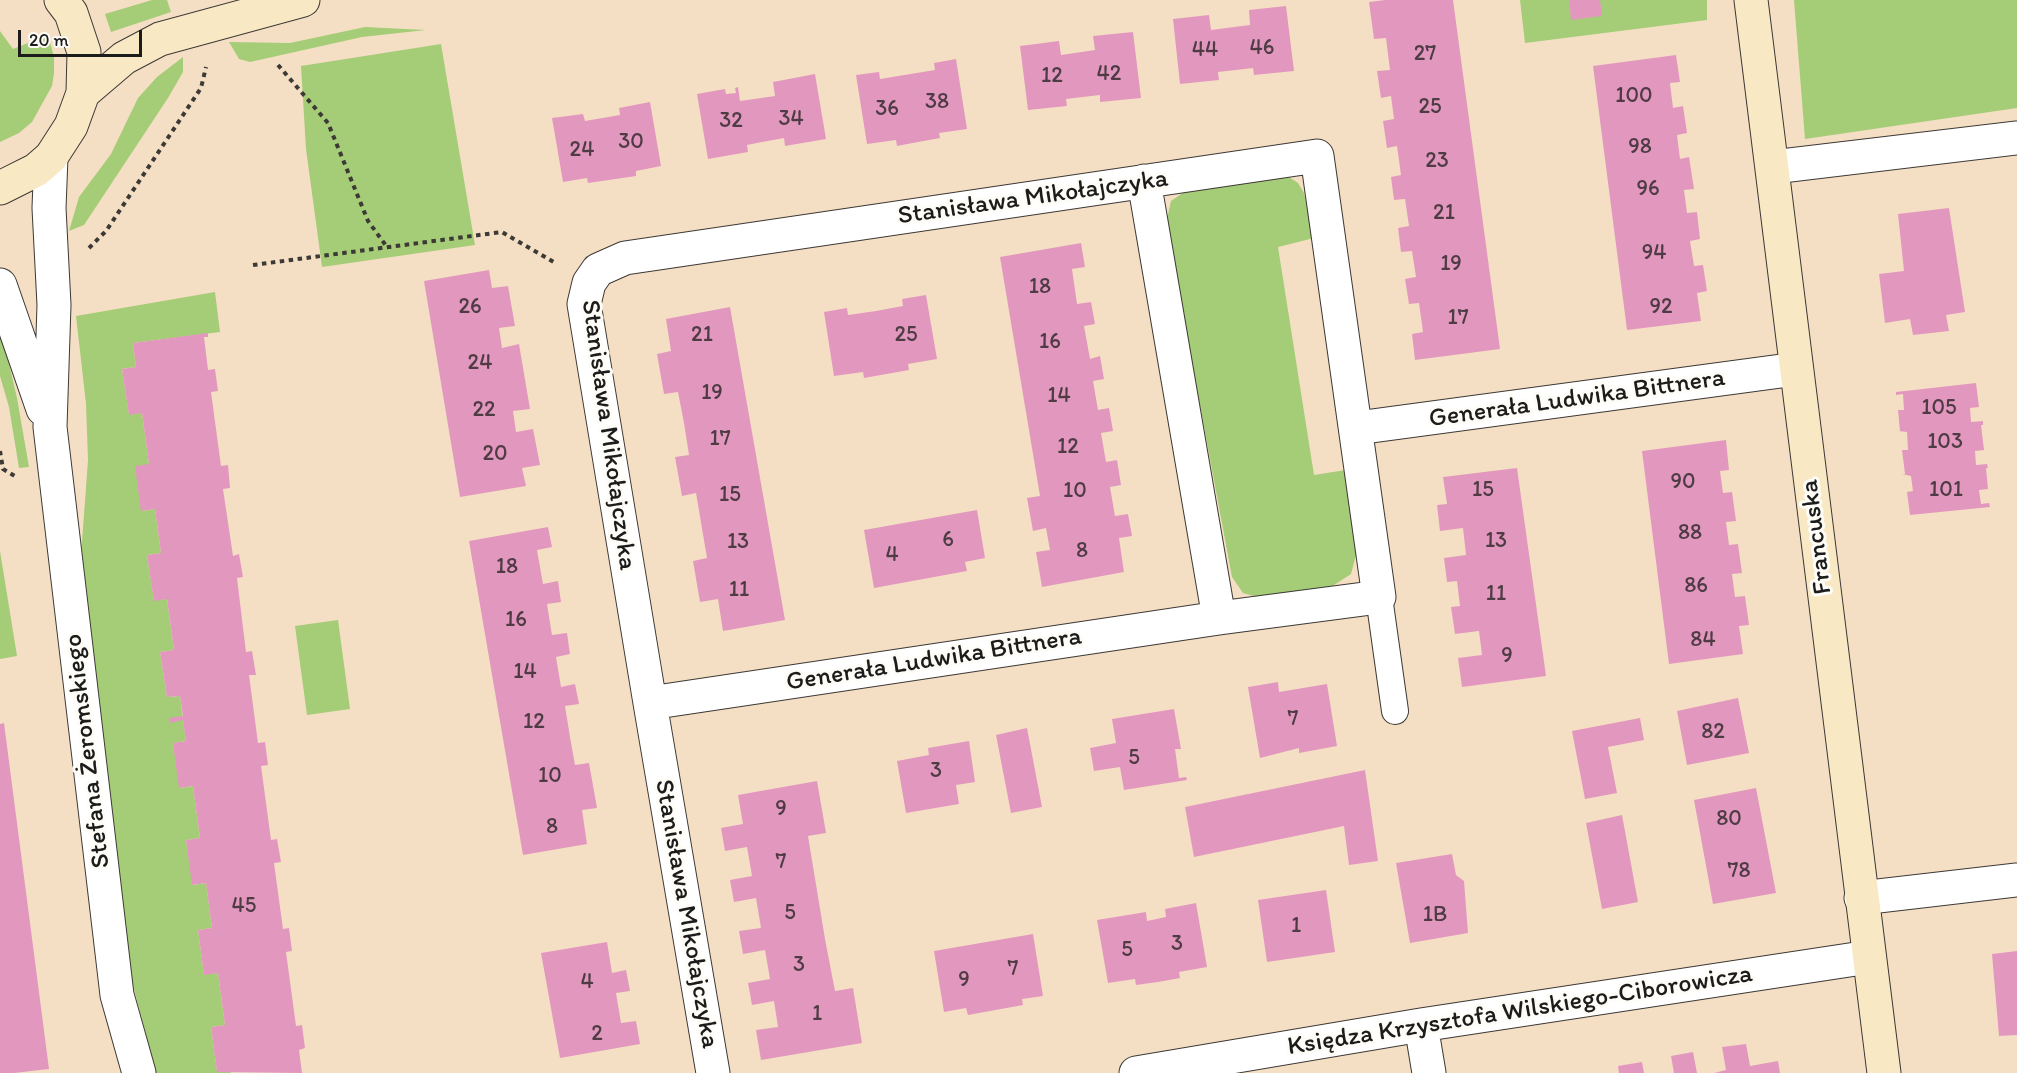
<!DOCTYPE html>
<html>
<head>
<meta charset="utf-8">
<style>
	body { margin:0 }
	#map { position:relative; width:2017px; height:1073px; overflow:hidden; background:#f5dfc4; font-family:Itim,sans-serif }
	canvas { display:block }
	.scale { position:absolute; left:18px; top:30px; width:124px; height:27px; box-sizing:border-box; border:3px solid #1c1c1c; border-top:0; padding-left:8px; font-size:18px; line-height:21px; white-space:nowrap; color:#1c1c1c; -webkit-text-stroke:4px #fdfcf7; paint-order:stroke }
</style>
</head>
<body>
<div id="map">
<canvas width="2017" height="1073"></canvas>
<div class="scale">20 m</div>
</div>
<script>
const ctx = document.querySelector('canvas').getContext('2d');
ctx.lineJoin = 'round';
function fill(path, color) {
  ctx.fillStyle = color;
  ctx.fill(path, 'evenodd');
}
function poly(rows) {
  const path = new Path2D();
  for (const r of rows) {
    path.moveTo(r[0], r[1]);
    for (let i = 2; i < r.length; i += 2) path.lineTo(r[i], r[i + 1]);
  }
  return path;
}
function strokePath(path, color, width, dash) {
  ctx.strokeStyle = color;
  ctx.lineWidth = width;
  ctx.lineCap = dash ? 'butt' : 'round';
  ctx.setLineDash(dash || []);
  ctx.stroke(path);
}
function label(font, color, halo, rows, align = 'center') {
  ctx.font = font + ' Itim,sans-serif';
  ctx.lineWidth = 6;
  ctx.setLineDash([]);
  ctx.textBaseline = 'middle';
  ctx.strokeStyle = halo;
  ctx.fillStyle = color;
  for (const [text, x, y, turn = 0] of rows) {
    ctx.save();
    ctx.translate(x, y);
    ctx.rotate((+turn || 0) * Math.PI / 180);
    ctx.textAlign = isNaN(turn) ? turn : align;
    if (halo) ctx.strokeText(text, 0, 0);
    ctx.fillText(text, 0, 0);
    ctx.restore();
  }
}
fill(poly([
	[152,0,167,0,171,12,111,32,105,14],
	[1520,0,1707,0,1707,20,1525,43],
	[1794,0,2017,0,2017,108,1805,139],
	[365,27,426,30,362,37,250,62,239,59,229,42,290,43],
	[0,31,13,49,48,35,54,57,54,73,52,86,32,122,19,133,0,142],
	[441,44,475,245,322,267,306,149,301,66],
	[183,57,183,72,168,98,84,225,69,231,79,197,111,154,138,98,157,77],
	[1279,175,1289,177,1298,183,1304,193,1314,238,1278,247,1314,475,1346,470,1356,555,1351,574,1331,587,1257,597,1243,593,1232,577,1166,223,1171,201,1190,188],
	[215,292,220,332,133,343,136,367,122,369,129,414,142,413,149,464,141,511,155,509,161,553,147,555,154,600,167,599,174,650,160,652,167,697,180,696,186,741,173,743,180,788,193,786,200,838,186,840,193,885,206,883,212,928,198,930,204,974,218,973,225,1025,211,1027,217,1071,230,1070,231,1073,156,1073,133,985,122,916,80,569,88,460,86,404,76,316],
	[0,325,17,398,29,467,19,468,9,407,0,376],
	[0,551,17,656,0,659],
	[338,620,350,709,307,715,295,626]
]), '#a5cc77');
fill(poly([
	[1385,0,1453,0,1500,349,1415,360,1412,334,1423,332,1419,303,1409,304,1405,279,1416,277,1412,251,1401,252,1398,228,1409,226,1405,199,1394,200,1391,177,1401,175,1397,146,1387,148,1383,121,1394,119,1391,96,1381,98,1377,71,1390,70,1386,38,1374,39,1369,2],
	[1569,0,1600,0,1602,16,1571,20],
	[1286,6,1294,71,1254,75,1253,68,1236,70,1218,72,1219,80,1180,84,1173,19,1209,15,1211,30,1250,25,1249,10],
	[1133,32,1141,98,1100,102,1100,95,1066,99,1067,106,1028,110,1020,46,1059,41,1061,55,1095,50,1093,36],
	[1676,55,1680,82,1670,83,1673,108,1683,106,1687,133,1677,135,1680,159,1689,157,1694,189,1684,190,1687,213,1697,212,1700,239,1690,241,1694,266,1703,265,1707,291,1697,293,1701,321,1627,330,1593,66],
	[956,59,967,129,939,133,940,138,918,142,897,146,896,140,867,144,856,75,879,72,880,79,935,70,934,63],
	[815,74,826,139,785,146,784,138,762,142,747,145,748,152,708,159,697,94,725,89,726,94,736,93,735,88,738,87,740,101,775,96,773,82],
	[650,102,661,166,636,171,636,176,588,183,587,178,563,182,552,118,583,114,585,121,620,115,619,108],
	[1949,208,1965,312,1946,315,1949,331,1913,335,1910,319,1885,323,1879,274,1904,271,1898,214],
	[1081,243,1085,267,1072,269,1077,304,1091,302,1095,324,1084,326,1090,359,1100,356,1104,379,1093,381,1098,410,1109,408,1113,431,1101,433,1106,462,1117,460,1121,485,1110,487,1115,516,1128,514,1132,536,1119,538,1124,572,1042,587,1036,552,1050,550,1046,528,1033,531,1027,498,1040,496,1000,257],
	[489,270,492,288,508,286,515,326,499,328,502,348,519,344,530,409,513,411,516,432,533,429,540,465,522,468,526,486,460,497,424,281],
	[926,295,937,359,908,364,909,370,864,378,863,372,834,376,824,312,847,308,848,315,876,311,903,306,902,299],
	[730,307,785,620,723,631,718,599,700,602,693,561,707,558,696,493,682,496,675,457,689,455,684,423,678,392,664,394,657,354,671,351,666,319],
	[208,333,208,337,204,337,208,370,215,369,218,391,211,392,221,466,228,465,230,488,223,489,233,556,239,554,243,577,237,578,246,652,252,651,256,675,249,675,258,743,265,742,268,765,261,766,271,840,277,839,281,862,274,863,283,929,289,928,292,951,286,952,296,1026,302,1025,305,1048,299,1050,302,1073,217,1072,211,1027,225,1025,218,973,204,975,198,930,212,928,206,883,192,885,186,840,200,838,193,786,179,788,173,743,186,741,183,720,170,723,169,718,183,716,180,696,167,697,160,652,174,650,167,599,154,601,147,555,161,553,155,509,141,511,135,466,149,464,142,413,129,415,122,369,136,367,133,343],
	[1976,383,1979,407,1970,408,1971,422,1983,421,1983,425,1981,425,1984,450,1975,451,1976,465,1987,464,1988,468,1986,468,1988,489,1979,490,1981,504,1989,503,1990,507,1910,515,1907,492,1913,491,1911,476,1902,474,1905,474,1902,450,1908,450,1907,432,1898,431,1900,431,1898,410,1904,410,1903,394,1896,395,1896,392],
	[1726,440,1729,470,1720,471,1723,493,1732,492,1736,521,1726,522,1729,545,1738,544,1742,573,1732,574,1735,597,1745,596,1749,625,1739,626,1743,654,1669,664,1642,451],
	[1517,468,1546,676,1462,687,1458,658,1482,655,1479,631,1455,634,1451,607,1460,606,1457,581,1447,582,1444,558,1466,555,1463,528,1440,531,1437,505,1447,504,1443,477],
	[977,510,985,558,965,562,967,571,874,588,864,530],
	[548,527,552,547,537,550,543,584,558,581,561,602,547,604,552,635,567,633,570,654,556,657,561,687,575,684,579,704,565,706,570,737,575,765,589,763,597,808,582,810,587,844,523,855,469,541],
	[1278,682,1279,692,1327,684,1337,746,1299,753,1299,748,1260,758,1248,687],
	[1738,698,1749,753,1687,765,1677,711],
	[1174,709,1181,749,1175,749,1179,778,1186,777,1187,780,1124,790,1120,767,1094,771,1090,748,1116,743,1112,719],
	[1640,718,1644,740,1608,747,1617,793,1585,799,1572,731],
	[4,723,49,1069,14,1073,0,1073,0,724],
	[1027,728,1042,807,1011,813,996,735],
	[969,741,975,782,956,785,959,804,906,813,897,761,929,755,928,748],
	[1365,770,1378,861,1349,865,1344,826,1194,857,1185,807],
	[817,781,826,833,808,836,825,939,835,991,853,988,862,1043,761,1060,756,1030,778,1027,774,1001,752,1005,748,983,770,979,765,950,743,954,739,931,761,928,756,898,734,902,730,880,752,876,747,847,725,851,721,828,743,824,738,795],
	[1756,788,1776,893,1713,904,1694,800],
	[1622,815,1638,902,1602,909,1586,823],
	[1452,854,1456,875,1464,881,1468,933,1410,943,1396,863],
	[1326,890,1335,952,1267,962,1258,900],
	[1196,903,1207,967,1179,972,1180,978,1158,982,1136,985,1135,979,1108,983,1097,920,1146,912,1147,921,1166,917,1165,909],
	[1033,934,1043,996,1022,999,1023,1005,968,1015,966,1008,944,1012,934,951],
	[607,942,612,973,626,970,630,991,616,993,621,1023,636,1021,640,1044,560,1058,541,953],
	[2017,951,2017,1035,1999,1036,1992,954],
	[1746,1044,1750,1066,1778,1061,1780,1073,1714,1073,1726,1070,1722,1047],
	[1693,1052,1697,1073,1674,1073,1671,1056],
	[1642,1062,1644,1073,1619,1073,1618,1066]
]), '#e298be');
const lane = poly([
	[1379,597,1395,711]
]);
const street = poly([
	[51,157,49,208,54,305,50,427,117,995,139,1073],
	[1773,167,2017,138],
	[1144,181,1219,618],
	[0,285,43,409],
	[1357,428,1796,369],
	[650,703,1219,618,1379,597,1317,156,625,258,598,270,589,283,584,304,650,703,713,1073],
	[1861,898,2017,880],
	[1421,1025,1429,1073],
	[1136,1073,1421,1025,1869,957]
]);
const secondary = poly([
	[1751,0,1884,1073],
	[83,93,124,58,160,39,303,0],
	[0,188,36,170,51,157,71,126,83,93,84,52,71,13,61,0]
]);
strokePath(lane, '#3d3935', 28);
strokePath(street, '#3d3935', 35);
strokePath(secondary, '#3d3935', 35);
strokePath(poly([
	[278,65,328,123,368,221,387,247],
	[89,248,106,231,201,88,206,67],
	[253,265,502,232,557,264],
	[0,451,3,469,18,478]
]), '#3d3935', 4, [4.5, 4.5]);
strokePath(lane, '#fff', 26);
strokePath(street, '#fff', 33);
strokePath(secondary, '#f8e8c3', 33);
label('22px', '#4e3b44', null, [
	["46",1262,48],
	["44",1205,50],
	["27",1425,54],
	["42",1109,74],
	["12",1052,76],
	["100",1634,96],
	["38",937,102],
	["25",1430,107],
	["36",887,109],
	["34",791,119],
	["32",731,121],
	["30",631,142],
	["98",1640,147],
	["24",582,150],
	["23",1437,161],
	["96",1648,189],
	["21",1444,213],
	["94",1654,253],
	["19",1451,264],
	["18",1040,287],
	["26",470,307],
	["92",1661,307],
	["17",1458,318],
	["21",702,335],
	["25",906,335],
	["16",1050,342],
	["24",480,363],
	["19",712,393],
	["14",1059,396],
	["105",1939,408],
	["22",484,410],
	["17",720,439],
	["103",1945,442],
	["12",1068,447],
	["20",495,454],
	["90",1683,482],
	["15",1483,490],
	["101",1946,490],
	["10",1075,491],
	["15",730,495],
	["88",1690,533],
	["6",948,540],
	["13",1496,541],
	["13",738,542],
	["8",1082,551],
	["4",892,555],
	["18",507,567],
	["86",1696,586],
	["11",739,590],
	["11",1496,594],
	["16",516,620],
	["84",1703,640],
	["9",1507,656],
	["14",525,672],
	["7",1293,719],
	["12",534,722],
	["82",1713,732],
	["5",1134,758],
	["3",936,771],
	["10",550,776],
	["9",781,809],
	["80",1729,819],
	["8",552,827],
	["7",781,862],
	["78",1739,871],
	["45",244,906],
	["5",790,913],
	["1B",1435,915],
	["1",1296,926],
	["3",1177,944],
	["5",1127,950],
	["3",799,965],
	["7",1013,969],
	["9",964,980],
	["4",587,982],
	["1",817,1014],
	["2",597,1034]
]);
label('26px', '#1c1c1c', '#fdfcf7', [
	["Stanisława Mikołajczyka",1033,198,-8],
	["Generała Ludwika Bittnera",1577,399,-8],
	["Stanisława Mikołajczyka",608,435,82],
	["Francuska",1817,537,-97],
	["Generała Ludwika Bittnera",934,660,-9],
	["Stefana Żeromskiego",88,751,-97],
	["Stanisława Mikołajczyka",686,914,80],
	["Księdza Krzysztofa Wilskiego-Ciborowicza",1520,1011,-9]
]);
</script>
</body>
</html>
